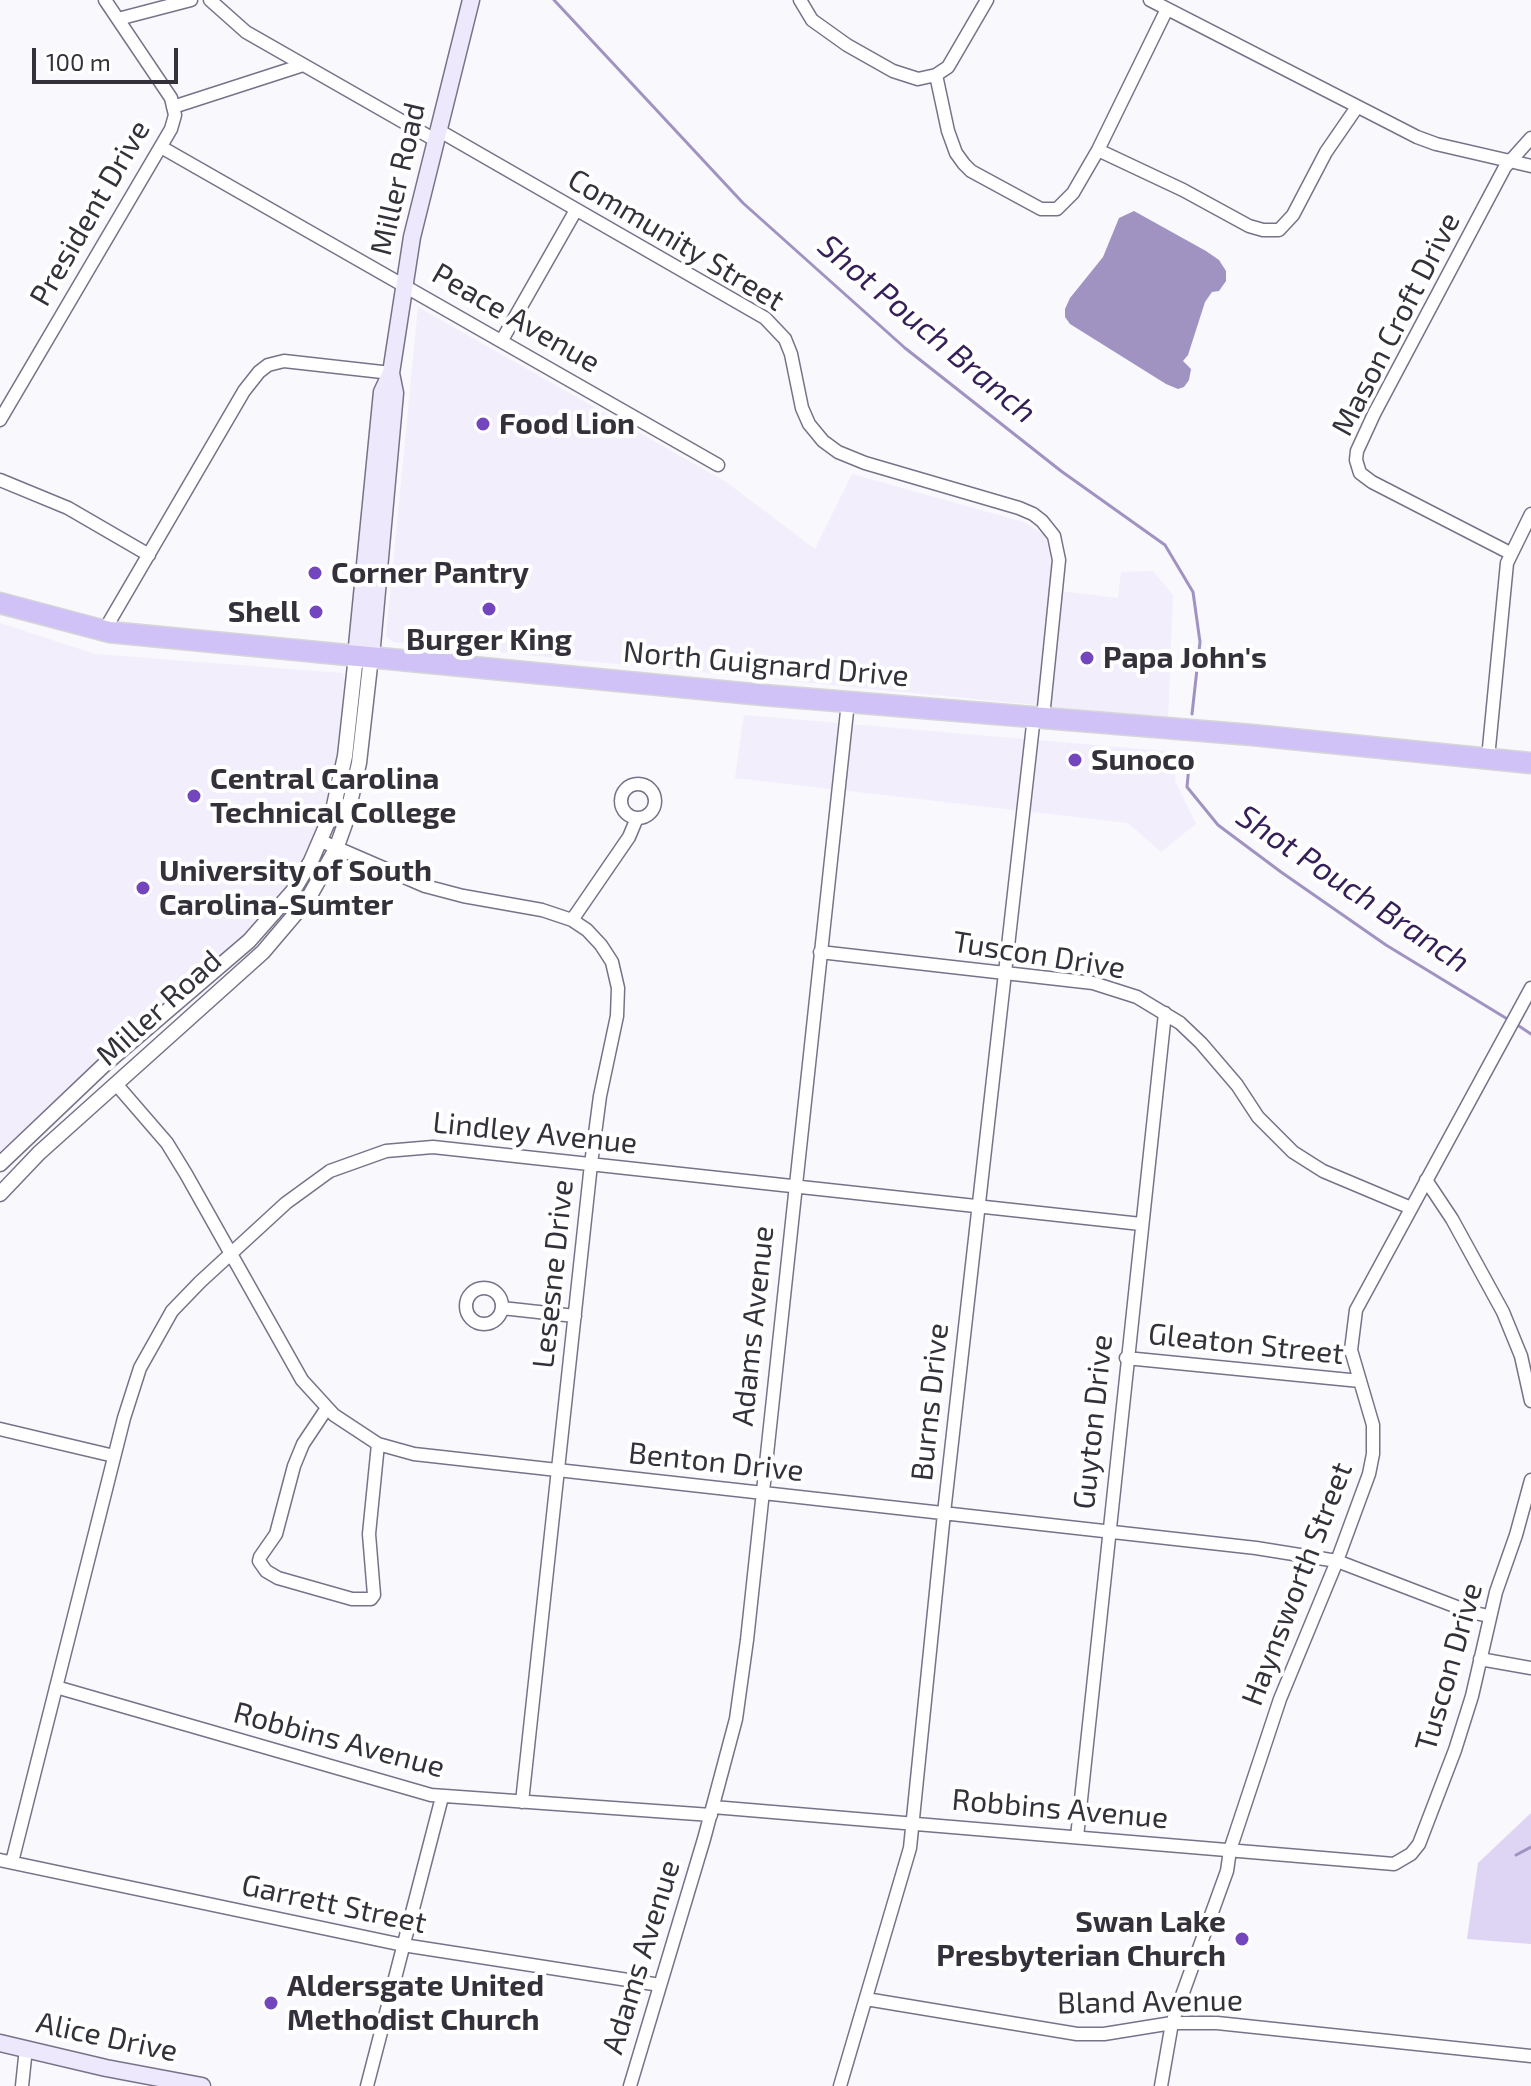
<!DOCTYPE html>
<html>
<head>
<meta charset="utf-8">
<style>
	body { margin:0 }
	#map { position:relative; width:1531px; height:2086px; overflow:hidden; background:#f9f8fd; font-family:"Exo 2",sans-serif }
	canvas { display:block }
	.scale { position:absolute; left:32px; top:48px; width:146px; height:36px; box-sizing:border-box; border:4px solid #34313b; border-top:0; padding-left:10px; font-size:24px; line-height:28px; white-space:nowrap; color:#34313b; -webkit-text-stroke:6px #fff; paint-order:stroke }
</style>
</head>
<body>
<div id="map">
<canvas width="1531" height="2086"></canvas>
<div class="scale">100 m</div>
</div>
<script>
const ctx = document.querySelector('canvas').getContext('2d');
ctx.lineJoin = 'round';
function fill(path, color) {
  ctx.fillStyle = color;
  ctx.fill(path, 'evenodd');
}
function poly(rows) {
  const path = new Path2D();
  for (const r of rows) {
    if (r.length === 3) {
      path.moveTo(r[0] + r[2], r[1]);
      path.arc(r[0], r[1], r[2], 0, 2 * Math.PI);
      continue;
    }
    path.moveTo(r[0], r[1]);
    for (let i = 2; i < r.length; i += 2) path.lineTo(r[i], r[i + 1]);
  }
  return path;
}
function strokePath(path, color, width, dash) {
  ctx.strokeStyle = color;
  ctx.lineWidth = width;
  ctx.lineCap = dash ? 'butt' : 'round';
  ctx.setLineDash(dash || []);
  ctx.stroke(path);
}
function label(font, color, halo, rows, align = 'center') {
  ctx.font = font + ' "Exo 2",sans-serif';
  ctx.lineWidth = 8;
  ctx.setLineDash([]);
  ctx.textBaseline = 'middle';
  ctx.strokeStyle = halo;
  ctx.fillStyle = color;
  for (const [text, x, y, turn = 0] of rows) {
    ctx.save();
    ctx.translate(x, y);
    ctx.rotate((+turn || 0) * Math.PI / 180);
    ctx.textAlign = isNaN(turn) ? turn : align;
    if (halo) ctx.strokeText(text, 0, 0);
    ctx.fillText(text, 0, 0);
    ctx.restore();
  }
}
fill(poly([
	[418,307,726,482,815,549,852,474,1024,522,1045,535,1051,560,1051,590,1118,598,1121,572,1153,571,1173,595,1168,718,393,642,386,636],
	[0,623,95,654,342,673,345,679,334,776,313,840,297,872,275,904,243,938,0,1162],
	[744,715,1177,752,1175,781,1196,824,1161,852,1128,823,735,778]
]), '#f2eefc');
fill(poly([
	[1531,1813,1531,1944,1467,1939,1478,1863]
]), '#ddd5f3');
fill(poly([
	[1134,211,1206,251,1219,260,1226,271,1226,281,1219,291,1212,292,1205,302,1188,355,1183,361,1191,369,1189,380,1184,387,1178,389,1166,384,1070,324,1065,317,1065,309,1070,298,1103,257,1119,218]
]), '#a093c2');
strokePath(poly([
	[554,0,743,203,905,348,1061,471,1165,545,1193,592,1200,642,1192,714],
	[1190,755,1187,787,1218,825,1281,872,1386,945,1509,1020],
	[1516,1024,1531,1034],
	[1516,1855,1531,1847]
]), '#a093c2', 3);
const minor = poly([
	[210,0,246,32,435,140],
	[800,0,812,20,847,45,893,71,918,79,936,75,948,67,987,0],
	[1150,0,1417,137,1436,144,1531,166],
	[118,19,191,0],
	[936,75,948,131,956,153,964,164,971,171,1041,209,1057,209,1073,193,1098,150,1167,9],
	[173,107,303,65],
	[438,130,765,318,785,339,791,354,802,408,809,424,823,441,838,452,865,463,1019,508,1033,514,1042,521,1054,536,1059,560,1043,717],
	[161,147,718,465],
	[1098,150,1183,190,1249,226,1263,230,1279,230,1293,215,1326,152,1357,107],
	[502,340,576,210],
	[0,420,171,129,175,115,171,98,105,0],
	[0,480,68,508,149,555],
	[1510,553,1372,482,1360,473,1356,460,1357,451,1374,414,1505,167,1531,138],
	[104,631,244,391,259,372,268,365,284,361,391,373],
	[1488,758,1507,563,1531,514],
	[638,801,17],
	[321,841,425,886,463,896,542,910,572,920,587,930,601,945,612,962,618,988,617,1016,600,1096,591,1164,522,1802],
	[572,920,629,837,637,818],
	[820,952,1093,983,1137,997,1180,1023,1201,1043,1237,1085,1258,1117,1293,1152,1323,1171,1411,1208],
	[116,1084,167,1143,186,1174,302,1380,334,1415,378,1444,414,1454,441,1457,1256,1548,1337,1561,1470,1612,1489,1616],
	[1426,1180,1452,1219,1503,1312,1521,1356,1531,1401],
	[484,1306,18],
	[502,1308,575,1316],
	[1126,1358,1360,1381],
	[327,1408,303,1444,294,1466,276,1534,260,1557,259,1561,266,1571,278,1578,352,1599,371,1599,374,1595,369,1534,378,1444],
	[0,1429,114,1456],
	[1480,1659,1531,1668],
	[56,1687,431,1795,711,1815],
	[713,1807,1394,1864,1411,1854,1419,1844,1455,1750,1472,1696,1496,1592,1516,1535,1531,1480],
	[1077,1837,1165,1013],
	[0,1860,403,1945,660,1985],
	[12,1862,124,1418,140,1368,172,1311,200,1282,286,1203,330,1171,386,1151,433,1147,1141,1224],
	[866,1999,1077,2034,1104,2034,1172,2023,1217,2023,1531,2056],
	[22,2086,26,2048],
	[367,2086,442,1797],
	[630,2086,704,1839,736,1719,747,1640,848,702],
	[840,2086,910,1848,944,1513,1034,716],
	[1161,2086,1172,2023,1227,1871,1230,1850,1280,1699,1337,1561,1369,1474,1373,1454,1373,1425,1351,1350,1356,1310,1531,988]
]);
const tertiary = poly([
	[0,1164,104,1065,249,941,293,891,311,861,333,810,345,756,356,656],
	[0,1194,39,1153,263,952,308,899,336,849,346,821,359,763,371,657]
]);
const secondary = poly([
	[356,656,382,392,391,373,412,237,471,0],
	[371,657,395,393,391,373],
	[0,2043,106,2068,202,2086]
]);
const trunk = poly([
	[0,603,109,632,763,695,1252,735,1531,763]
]);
strokePath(minor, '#787289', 15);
strokePath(tertiary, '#787289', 17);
strokePath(secondary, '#787289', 19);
strokePath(trunk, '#d6d6d8', 23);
strokePath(minor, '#fff', 12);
strokePath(tertiary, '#fff', 14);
strokePath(secondary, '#ede8fb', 16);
strokePath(trunk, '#d0c2f6', 20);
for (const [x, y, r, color] of [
	[483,424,8,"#7446be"],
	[315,573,8,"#7446be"],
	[489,609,8,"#7446be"],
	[316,612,8,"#7446be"],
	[1087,658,8,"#7446be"],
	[1075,760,8,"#7446be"],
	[194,796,8,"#7446be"],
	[143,888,8,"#7446be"],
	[1242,1939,8,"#7446be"],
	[271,2003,8,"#7446be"]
]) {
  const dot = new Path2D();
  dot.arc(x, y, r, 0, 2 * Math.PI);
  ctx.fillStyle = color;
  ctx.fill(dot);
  strokePath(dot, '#fff', 3);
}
label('30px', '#34313b', '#fff', [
	["Miller Road",398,179,-77],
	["President Drive",90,213,-60],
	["Community Street",676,240,31],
	["Peace Avenue",516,318,30],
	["Mason Croft Drive",1396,324,-63],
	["North Guignard Drive",766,664,5],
	["Tuscon Drive",1039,955,9],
	["Miller Road",159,1008,-42],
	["Lindley Avenue",535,1133,6],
	["Lesesne Drive",553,1274,-84],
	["Adams Avenue",753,1326,-84],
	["Gleaton Street",1246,1344,6],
	["Burns Drive",930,1402,-84],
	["Guyton Drive",1093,1422,-84],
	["Benton Drive",716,1462,6],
	["Haynsworth Street",1297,1584,-69],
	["Tuscon Drive",1449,1667,-74],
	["Robbins Avenue",339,1740,15],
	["Robbins Avenue",1060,1809,5],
	["Garrett Street",334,1904,12],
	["Adams Avenue",641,1957,-73],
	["Bland Avenue",1150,2002,-1],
	["Alice Drive",107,2037,12]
]);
label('bold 30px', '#34313b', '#fff', [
	["Food Lion",499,424],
	["Corner Pantry",331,573],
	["Shell",300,612,"right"],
	["Burger King",489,640,"center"],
	["Papa John's",1103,658],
	["Sunoco",1091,760],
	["Central Carolina",210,779],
	["Technical College",210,813],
	["University of South",159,871],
	["Carolina-Sumter",159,905],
	["Swan Lake",1226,1922,"right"],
	["Presbyterian Church",1226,1956,"right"],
	["Aldersgate United",287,1986],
	["Methodist Church",287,2020]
], 'left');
label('italic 32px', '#351f59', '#fff', [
	["Shot Pouch Branch",927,329,40],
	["Shot Pouch Branch",1353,889,34]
]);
</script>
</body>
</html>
